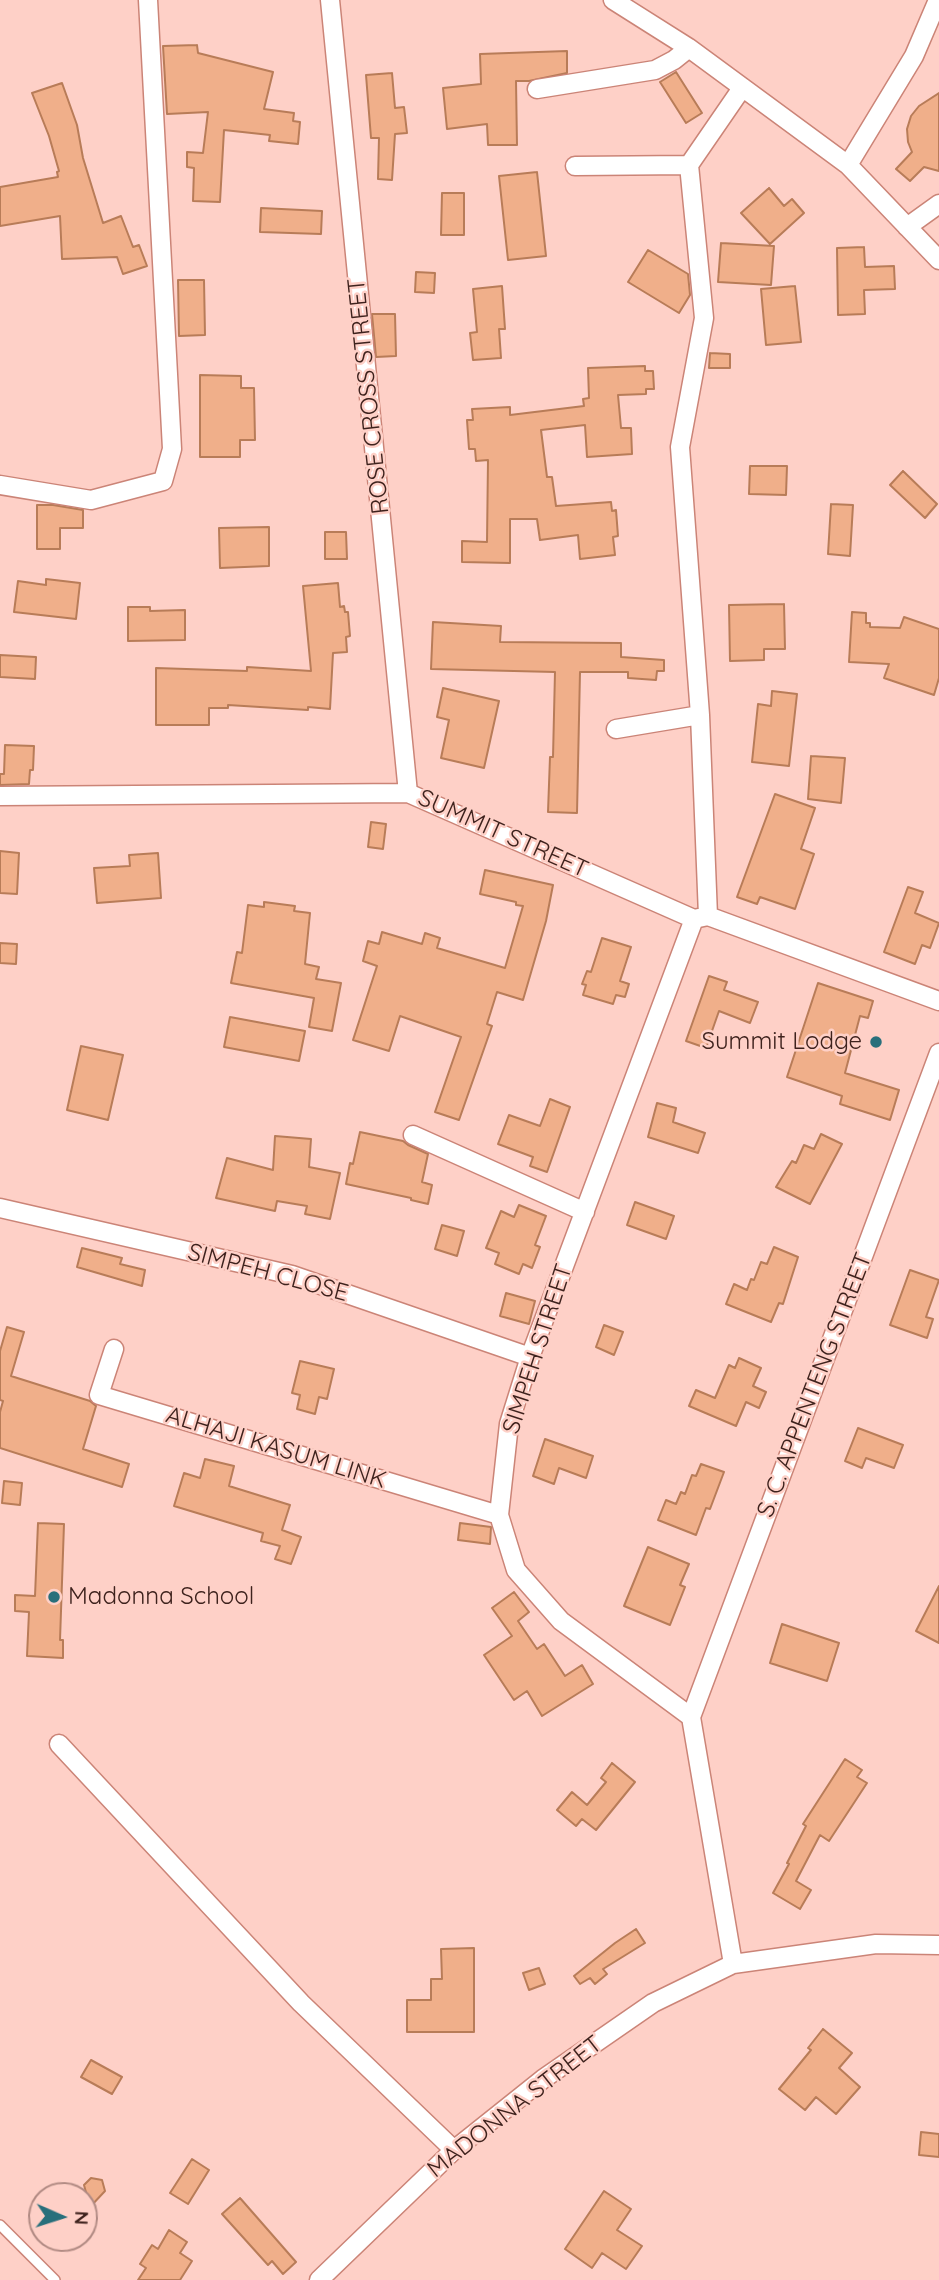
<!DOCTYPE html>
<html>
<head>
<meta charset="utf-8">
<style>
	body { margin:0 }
	#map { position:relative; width:939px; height:2280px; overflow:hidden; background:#fed0c7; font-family:Quicksand,sans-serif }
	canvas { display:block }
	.north { position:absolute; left:28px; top:2182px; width:70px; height:70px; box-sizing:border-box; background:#fed0c7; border:2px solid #b18a83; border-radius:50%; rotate:93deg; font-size:19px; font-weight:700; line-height:28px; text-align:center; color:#3e221d }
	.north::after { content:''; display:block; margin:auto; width:24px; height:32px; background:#286f7b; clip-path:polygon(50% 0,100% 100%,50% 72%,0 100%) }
</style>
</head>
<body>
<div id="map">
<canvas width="939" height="2280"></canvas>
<div class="north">N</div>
</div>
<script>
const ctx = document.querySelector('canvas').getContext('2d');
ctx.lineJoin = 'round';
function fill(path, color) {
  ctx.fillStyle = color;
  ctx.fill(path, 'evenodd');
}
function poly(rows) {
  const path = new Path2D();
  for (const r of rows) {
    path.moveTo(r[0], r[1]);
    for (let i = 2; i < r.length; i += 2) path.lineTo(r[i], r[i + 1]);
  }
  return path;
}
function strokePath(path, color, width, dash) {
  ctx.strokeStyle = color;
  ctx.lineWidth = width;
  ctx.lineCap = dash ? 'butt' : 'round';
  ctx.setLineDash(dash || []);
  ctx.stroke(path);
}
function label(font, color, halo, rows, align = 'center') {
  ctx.font = font + ' Quicksand,sans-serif';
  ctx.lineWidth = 5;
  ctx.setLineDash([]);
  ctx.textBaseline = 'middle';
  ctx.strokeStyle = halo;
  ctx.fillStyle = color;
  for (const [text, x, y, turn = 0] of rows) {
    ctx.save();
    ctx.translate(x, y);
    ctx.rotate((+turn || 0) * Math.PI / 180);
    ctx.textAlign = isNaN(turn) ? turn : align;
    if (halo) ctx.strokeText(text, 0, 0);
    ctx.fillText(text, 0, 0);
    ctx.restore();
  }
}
const building = poly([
	[197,45,198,53,273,72,264,109,294,113,293,121,300,122,298,144,269,141,270,135,224,130,220,202,193,201,194,168,187,167,187,152,203,153,208,112,167,114,163,46,197,45],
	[567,51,567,73,529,81,516,81,517,145,488,145,487,124,447,129,443,88,481,84,480,54,567,51],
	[676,72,702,113,686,123,660,82,676,72],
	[392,73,395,108,404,107,407,133,395,134,392,180,378,179,379,138,371,138,366,75,392,73],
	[62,83,77,125,83,158,103,223,121,216,133,247,139,245,147,266,123,274,117,257,62,259,60,216,0,226,0,187,58,177,57,172,59,171,49,136,32,93,62,83],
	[939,93,939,171,924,167,910,181,896,169,912,152,908,142,907,129,911,116,919,106,939,93],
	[537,172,546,256,508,260,499,176,537,172],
	[769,188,784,206,792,199,804,213,770,244,741,213,769,188],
	[442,193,464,193,464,235,441,235,442,193],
	[261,208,322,211,321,234,260,232,261,208],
	[721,243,774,246,771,285,718,282,721,243],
	[864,247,865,267,894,266,895,289,864,290,865,314,838,315,837,248,864,247],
	[648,250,688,274,690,295,679,313,628,282,648,250],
	[416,272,435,273,434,293,415,292,416,272],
	[178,280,204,280,205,335,179,336,178,280],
	[502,286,505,329,499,329,501,358,473,360,470,333,477,332,473,289,502,286],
	[795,286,801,342,766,345,761,289,795,286],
	[372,314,395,314,396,356,376,357,372,314],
	[710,353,730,354,730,368,709,368,710,353],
	[645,366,645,371,653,371,654,389,646,389,646,394,618,395,621,428,631,428,632,454,587,457,585,425,541,430,547,477,552,477,556,506,611,502,612,511,616,510,618,536,613,537,615,555,580,559,578,535,540,540,537,519,510,519,510,563,462,562,462,541,487,542,488,460,476,461,475,449,469,449,467,420,473,420,472,409,510,407,510,415,584,406,583,399,589,398,588,368,645,366],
	[200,375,241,376,241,388,254,388,255,440,240,440,240,457,200,457,200,375],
	[750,466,787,466,786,495,749,494,750,466],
	[903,471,937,504,925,518,890,485,903,471],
	[831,504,853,505,850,556,828,554,831,504],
	[37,505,53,505,83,510,83,528,60,528,60,549,37,549,37,505],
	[269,527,269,566,220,568,219,528,269,527],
	[325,532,346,532,347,559,325,559,325,532],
	[46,579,80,583,76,619,14,612,18,581,46,585,46,579],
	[338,583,340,607,344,606,345,612,348,612,350,636,346,637,347,652,333,653,330,709,308,707,308,710,228,705,228,708,209,708,209,725,156,725,156,668,247,671,247,667,311,671,303,586,338,583],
	[784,604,785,649,764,649,764,660,730,661,729,605,784,604],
	[128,607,150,607,150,611,185,610,185,640,128,641,128,607],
	[852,612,866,613,866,623,870,623,870,627,900,628,904,617,939,629,939,678,934,695,884,678,889,664,849,662,852,612],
	[433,622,501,626,500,642,621,643,621,657,664,660,664,671,657,671,656,680,628,678,628,672,580,672,577,813,548,812,550,757,553,757,555,672,431,669,433,622],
	[0,655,36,657,35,679,0,677,0,655],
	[443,688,499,701,484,768,441,758,449,720,437,717,443,688],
	[772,691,797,694,789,766,752,762,758,704,771,706,772,691],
	[5,745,34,746,33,770,30,770,29,784,0,785,0,774,4,774,5,745],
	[811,756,845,758,841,803,808,799,811,756],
	[775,794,815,808,801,849,814,854,795,909,760,897,757,904,737,897,775,794],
	[371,822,386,824,383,849,368,847,371,822],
	[0,851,19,853,17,894,0,893,0,851],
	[158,853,161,898,97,903,94,868,130,866,129,855,158,853],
	[485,870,553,885,546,921,523,1000,497,992,487,1024,492,1026,459,1120,435,1112,461,1037,400,1016,389,1051,353,1040,377,966,363,961,368,941,379,944,382,932,422,944,425,933,440,938,437,948,505,968,523,906,516,905,516,902,480,894,485,870],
	[908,887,923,892,915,913,939,923,930,948,922,945,915,964,884,952,908,887],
	[264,902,295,906,294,911,310,913,305,964,319,967,316,979,341,983,332,1031,309,1027,314,998,231,983,237,952,242,953,248,905,264,907,264,902],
	[602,938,631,947,620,981,629,984,625,997,616,995,613,1004,583,995,586,985,582,984,587,971,591,972,602,938],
	[0,943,17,944,16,964,0,963,0,943],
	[709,976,727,982,724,990,758,1002,750,1023,719,1011,706,1048,686,1041,709,976],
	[818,983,873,1001,868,1018,860,1016,845,1073,899,1090,890,1120,840,1104,842,1096,787,1077,818,983],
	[230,1017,305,1031,299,1061,224,1047,230,1017],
	[81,1046,123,1055,108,1120,67,1110,81,1046],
	[550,1099,570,1107,547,1172,530,1166,533,1157,498,1144,509,1115,540,1126,550,1099],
	[657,1103,676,1108,673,1122,705,1133,698,1153,648,1137,657,1103],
	[360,1132,403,1141,408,1145,428,1154,422,1182,432,1185,428,1204,411,1200,411,1198,346,1184,350,1163,353,1164,360,1132],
	[821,1134,842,1144,810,1204,776,1187,792,1161,796,1163,804,1145,814,1149,821,1134],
	[275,1136,311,1139,309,1167,340,1173,330,1219,305,1214,307,1206,277,1201,275,1211,216,1198,227,1158,273,1170,275,1136],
	[635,1202,674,1216,666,1239,627,1225,635,1202],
	[519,1205,546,1216,535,1245,540,1247,532,1268,523,1264,519,1274,495,1264,499,1253,486,1248,501,1211,514,1217,519,1205],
	[442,1225,464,1231,457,1256,435,1249,442,1225],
	[774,1247,798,1257,783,1304,779,1303,771,1322,726,1304,734,1284,747,1290,751,1279,754,1280,761,1262,767,1264,774,1247],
	[82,1248,122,1258,120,1264,145,1270,142,1286,77,1267,82,1248],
	[910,1270,939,1280,926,1317,933,1319,927,1338,890,1325,910,1270],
	[506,1293,535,1301,529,1324,500,1316,506,1293],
	[604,1325,623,1332,614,1355,596,1347,604,1325],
	[7,1327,24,1332,11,1376,90,1401,96,1406,83,1449,129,1464,122,1487,0,1448,0,1412,3,1401,0,1400,0,1351,7,1327],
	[739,1358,761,1368,753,1386,766,1392,759,1408,746,1402,736,1426,689,1406,696,1390,715,1398,729,1365,735,1368,739,1358],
	[300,1361,334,1369,327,1399,319,1397,315,1414,297,1409,300,1395,292,1393,300,1361],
	[858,1428,903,1445,894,1468,866,1458,862,1468,845,1461,858,1428],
	[545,1439,593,1456,586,1478,559,1468,554,1484,533,1476,545,1439],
	[205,1459,234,1466,229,1486,290,1505,282,1530,301,1537,291,1564,275,1559,280,1546,261,1541,263,1533,174,1506,184,1473,200,1478,205,1459],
	[701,1464,724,1472,710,1509,706,1508,696,1535,658,1520,666,1500,676,1504,681,1492,685,1494,692,1475,696,1476,701,1464],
	[4,1481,22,1483,20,1505,2,1503,4,1481],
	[38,1523,64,1524,60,1640,63,1640,63,1658,27,1656,29,1612,15,1611,15,1595,35,1596,38,1523],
	[460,1523,491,1527,490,1544,458,1540,460,1523],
	[648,1547,689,1564,680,1585,685,1587,670,1625,624,1606,648,1547],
	[939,1586,939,1643,916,1631,939,1586],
	[514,1592,529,1612,518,1621,537,1649,544,1644,565,1676,582,1665,593,1684,542,1716,527,1691,514,1700,484,1655,512,1636,492,1608,514,1592],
	[782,1624,839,1643,827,1681,770,1663,782,1624],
	[845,1759,862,1770,857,1777,867,1783,829,1841,820,1835,796,1881,811,1890,800,1909,773,1893,789,1864,787,1863,806,1826,803,1824,845,1759],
	[612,1763,635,1782,596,1830,582,1819,576,1826,557,1810,572,1792,587,1805,606,1782,601,1778,612,1763],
	[636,1929,645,1943,603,1969,607,1974,595,1984,590,1978,580,1984,574,1976,615,1943,636,1929],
	[474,1948,474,2032,407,2032,407,2000,431,2000,431,1979,442,1979,441,1949,474,1948],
	[539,1968,545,1984,529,1990,523,1973,539,1968],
	[823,2029,852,2053,839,2068,860,2087,836,2114,816,2097,805,2110,779,2089,811,2050,808,2048,823,2029],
	[91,2060,122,2077,112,2094,81,2077,91,2060],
	[921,2132,939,2134,939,2157,919,2155,921,2132],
	[192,2159,209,2170,188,2204,170,2193,192,2159],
	[91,2178,102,2180,105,2191,90,2207,84,2185,91,2178],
	[604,2191,631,2209,617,2230,642,2246,626,2269,602,2253,592,2268,565,2249,604,2191],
	[240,2198,296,2262,283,2274,272,2261,268,2265,222,2214,240,2198],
	[169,2230,187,2242,180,2253,192,2261,180,2280,138,2280,146,2268,140,2264,152,2245,158,2249,169,2230]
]);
fill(building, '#f0af8a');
strokePath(building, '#b87c58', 2);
const service = poly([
	[0,2225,55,2280]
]);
const minor = poly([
	[330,0,408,793],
	[613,0,689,48,848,165,939,260],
	[537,89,655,70,674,60,689,48],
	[848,165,914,56,938,0],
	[575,166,689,165],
	[907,227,939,204],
	[0,485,91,500,163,481,172,449,148,0],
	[616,729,700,715],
	[0,796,408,793,694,919,708,916,939,1001],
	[708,916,700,715,680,447,704,318,689,165,742,88],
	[413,1135,585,1212],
	[0,1208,292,1275,530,1357],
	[114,1349,99,1395,499,1515],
	[691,1717,561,1621,516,1570,499,1515,509,1424,530,1357,694,919],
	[691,1717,939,1053],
	[691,1717,733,1964],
	[59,1744,301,2003,454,2150],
	[319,2280,454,2150,543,2079,653,2003,733,1964,876,1944,939,1945]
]);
strokePath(service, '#cb8477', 12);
strokePath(minor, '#cb8477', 21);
strokePath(service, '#fff', 9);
strokePath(minor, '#fff', 18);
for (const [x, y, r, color] of [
	[876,1042,7,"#286f7b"],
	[54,1597,7,"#286f7b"]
]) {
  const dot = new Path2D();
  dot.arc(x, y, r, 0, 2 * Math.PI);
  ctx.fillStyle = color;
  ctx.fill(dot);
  strokePath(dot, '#fed0c7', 2.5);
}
label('24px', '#3e221d', '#fed0c7', [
	["ROSE CROSS STREET",369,396,-96],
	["SUMMIT STREET",503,834,24],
	["SIMPEH CLOSE",268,1273,15],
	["SIMPEH STREET",538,1349,-72],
	["S. C. APPENTENG STREET",815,1385,-69],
	["ALHAJI KASUM LINK",276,1448,17],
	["MADONNA STREET",515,2107,-38]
]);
label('24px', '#3e221d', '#fed0c7', [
	["Summit Lodge",862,1042],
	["Madonna School",68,1597,"left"]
], 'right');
</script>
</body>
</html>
